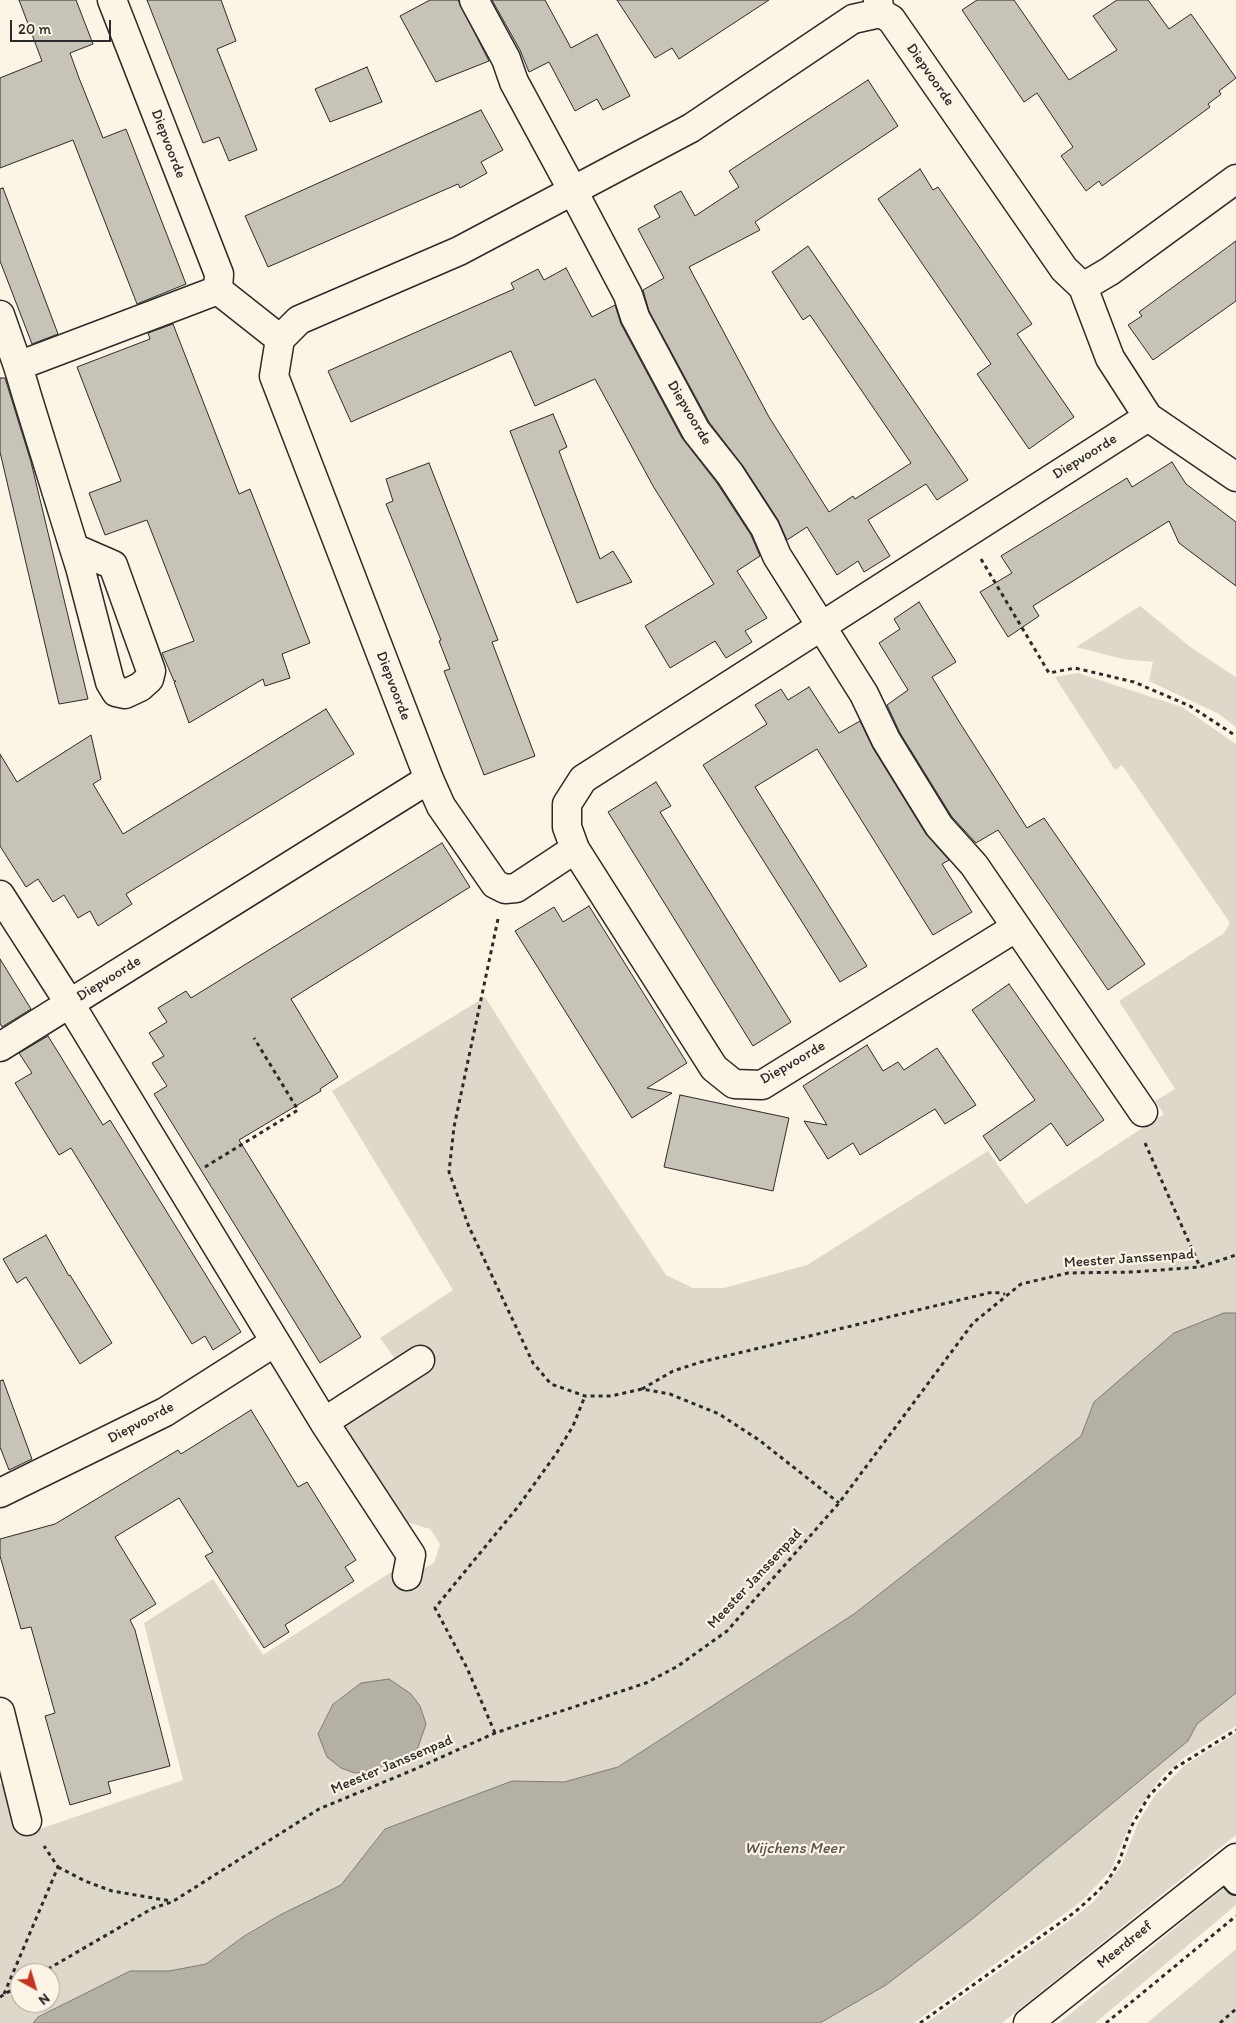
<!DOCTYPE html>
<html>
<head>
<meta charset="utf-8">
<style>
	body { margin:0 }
	#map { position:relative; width:1236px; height:2023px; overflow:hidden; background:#fcf5e5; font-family:Itim,sans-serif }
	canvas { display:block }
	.north { position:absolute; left:10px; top:1963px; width:50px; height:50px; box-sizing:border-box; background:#fcf5e5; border:1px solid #a8a49b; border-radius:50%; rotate:141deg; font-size:14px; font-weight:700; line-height:20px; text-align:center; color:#2b2b2b }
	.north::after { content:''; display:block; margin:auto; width:18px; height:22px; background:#c8321e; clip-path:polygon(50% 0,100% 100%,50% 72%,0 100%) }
	.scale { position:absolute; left:10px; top:20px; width:101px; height:22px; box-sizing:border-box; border:2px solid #2b2b2b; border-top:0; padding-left:6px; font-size:15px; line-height:18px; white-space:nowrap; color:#2b2b2b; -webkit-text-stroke:4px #fcf5e5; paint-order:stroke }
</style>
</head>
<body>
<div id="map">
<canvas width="1236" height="2023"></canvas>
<div class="north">N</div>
<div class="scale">20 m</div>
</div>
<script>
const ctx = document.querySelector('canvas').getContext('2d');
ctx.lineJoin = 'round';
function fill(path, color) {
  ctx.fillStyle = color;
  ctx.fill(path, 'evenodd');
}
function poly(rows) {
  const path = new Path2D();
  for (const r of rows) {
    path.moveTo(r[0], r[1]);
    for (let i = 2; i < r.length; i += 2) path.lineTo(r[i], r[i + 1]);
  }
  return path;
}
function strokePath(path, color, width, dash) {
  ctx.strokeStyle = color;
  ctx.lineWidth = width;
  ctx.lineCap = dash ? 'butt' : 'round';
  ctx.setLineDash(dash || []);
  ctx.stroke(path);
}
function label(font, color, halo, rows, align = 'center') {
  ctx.font = font + ' Itim,sans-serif';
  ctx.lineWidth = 4.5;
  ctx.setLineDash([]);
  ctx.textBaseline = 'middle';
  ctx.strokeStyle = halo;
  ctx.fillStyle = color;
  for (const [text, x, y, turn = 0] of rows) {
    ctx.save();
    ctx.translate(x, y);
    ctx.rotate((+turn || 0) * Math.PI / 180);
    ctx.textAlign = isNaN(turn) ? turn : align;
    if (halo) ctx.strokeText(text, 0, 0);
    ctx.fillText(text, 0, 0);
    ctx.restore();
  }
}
fill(poly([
	[1140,606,1193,649,1236,677,1236,727,1219,714,1149,681,1153,662,1123,659,1076,647],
	[1078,673,1182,707,1236,744,1236,1313,1224,1313,1094,1402,1081,1436,854,1614,618,1767,564,1782,512,1781,385,1829,341,1885,280,1915,244,1935,206,1964,169,1971,130,1971,38,2017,33,2023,0,2023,0,1784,11,1780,28,1833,183,1780,144,1623,213,1579,263,1655,396,1569,404,1579,434,1563,440,1544,430,1529,410,1523,404,1526,341,1425,396,1360,380,1338,453,1290,332,1091,485,997,573,1136,666,1275,693,1288,724,1288,807,1265,988,1151,1026,1204,1164,1114,1155,1101,1175,1089,1119,1001,1224,933,1230,923,1122,765,1115,770,1055,677],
	[361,1683,318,1734,333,1703],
	[20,1973,50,1973,50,2003,20,2003],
	[1236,1693,1236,1726,1185,1757,1163,1775,1134,1815,1111,1870,1082,1901,914,2023,820,2023,886,1985,971,1920,1188,1741,1197,1724],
	[1236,1733,1236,1835,1002,2023,926,2023,1076,1916,1094,1901,1122,1864,1138,1823,1155,1795,1185,1765],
	[1224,1888,1228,1888,1236,1897,1236,1905,1095,2023,1059,2023],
	[1236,1949,1236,2023,1147,2023]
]), '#ded8ca');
const water = poly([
	[1224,1313,1236,1313,1236,1693,1197,1724,1188,1741,971,1920,886,1985,820,2023,33,2023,38,2017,130,1971,169,1971,206,1964,244,1936,280,1915,341,1885,385,1829,512,1781,564,1782,618,1767,854,1614,1081,1436,1094,1402,1174,1333,1224,1313],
	[389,1679,411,1694,420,1706,426,1724,417,1750,403,1760,382,1769,355,1773,341,1768,327,1757,318,1734,333,1704,361,1683,389,1679]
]);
fill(water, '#b4b0a5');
strokePath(water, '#7d7b74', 1);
const building = poly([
	[19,0,76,0,93,44,70,53,79,78,103,138,126,129,186,284,137,304,73,140,0,168,0,78,42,61,19,0],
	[147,0,221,0,236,41,217,49,257,150,229,161,219,137,203,143,147,0],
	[430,0,458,0,489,61,436,82,400,16,430,0],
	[492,0,545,0,571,48,597,34,630,96,603,110,597,99,575,111,549,62,529,72,520,50,492,0],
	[617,0,769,0,679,59,672,48,655,58,617,0],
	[977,0,1014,0,1069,80,1117,50,1093,16,1117,0,1148,0,1169,29,1191,14,1236,78,1219,91,1221,94,1208,104,1210,107,1102,186,1099,181,1086,191,1061,156,1073,147,1037,93,1024,102,962,10,977,0],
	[367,67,382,102,330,122,315,89,367,67],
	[868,80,898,126,755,222,760,230,689,267,769,417,829,512,853,496,855,499,911,463,810,315,803,320,772,272,808,246,968,480,937,500,926,484,868,520,890,556,864,572,858,561,837,575,807,527,787,540,778,520,743,466,709,422,649,311,643,290,664,278,638,229,660,217,654,206,681,191,695,216,739,187,729,171,868,80],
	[481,110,503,150,481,162,487,173,460,188,458,184,268,267,245,216,481,110],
	[920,169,933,190,938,187,1032,324,1017,334,1074,417,1029,449,977,374,991,364,878,199,920,169],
	[3,188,58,334,32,344,0,261,0,189,3,188],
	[1236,241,1236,301,1153,360,1128,325,1142,316,1139,312,1236,241],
	[566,268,592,317,615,305,621,324,682,438,717,483,751,535,760,556,737,571,767,618,745,631,752,642,726,658,715,641,670,668,645,626,714,584,653,486,595,379,535,406,511,351,351,422,328,371,514,289,511,283,538,269,544,280,566,268],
	[173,324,239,494,250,489,310,643,282,654,290,678,265,686,263,679,189,723,174,682,176,681,174,681,162,653,194,641,147,520,105,535,89,493,121,481,77,367,150,339,148,333,173,324],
	[0,378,5,378,31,462,88,699,59,704,0,452,0,378],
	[553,414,567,447,559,451,600,559,613,551,632,582,577,603,510,431,553,414],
	[1172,462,1186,484,1236,522,1236,586,1179,543,1169,521,1033,606,1039,616,1008,637,980,592,1012,573,1001,556,1127,478,1132,487,1172,462],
	[429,463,498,640,492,642,535,756,484,775,444,671,450,669,439,641,441,640,386,504,393,501,386,479,429,463],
	[919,602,956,662,932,677,960,723,1027,828,1044,818,1145,964,1108,990,998,830,976,843,952,817,900,733,887,705,908,690,879,643,900,629,894,619,919,602],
	[809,687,839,733,860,721,873,748,926,834,949,860,942,864,972,912,933,935,817,749,755,787,867,966,840,982,703,765,767,724,755,705,781,689,788,700,809,687],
	[326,709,354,754,126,894,132,904,98,926,90,911,78,918,64,895,53,902,38,879,26,887,0,846,0,754,17,782,91,735,101,779,93,784,123,834,326,709],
	[656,782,671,806,660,812,791,1022,753,1046,608,812,656,782],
	[442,843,470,887,291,999,338,1077,320,1089,321,1091,239,1140,361,1337,320,1363,154,1094,167,1086,152,1063,164,1056,149,1033,167,1022,158,1008,186,991,191,998,442,843],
	[589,906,687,1063,647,1088,672,1093,632,1118,515,931,554,907,563,922,589,906],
	[0,959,31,1009,2,1027,0,1023,0,959],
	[1009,984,1104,1120,1067,1146,1051,1123,1000,1161,983,1136,1035,1100,972,1010,1009,984],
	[48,1036,103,1125,110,1120,241,1332,213,1350,205,1336,192,1344,71,1148,59,1155,15,1083,32,1073,19,1053,48,1036],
	[867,1045,883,1071,898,1062,904,1070,937,1048,976,1105,945,1124,935,1109,860,1155,853,1143,828,1159,804,1121,827,1125,803,1086,867,1045],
	[680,1095,789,1118,773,1191,664,1167,680,1095],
	[46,1235,69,1276,70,1275,112,1343,80,1364,26,1277,17,1283,3,1259,46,1235],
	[3,1380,32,1459,9,1470,0,1447,0,1381,3,1380],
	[251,1410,298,1487,307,1482,356,1560,345,1567,354,1581,285,1625,289,1632,264,1648,205,1556,213,1552,179,1498,115,1537,156,1604,130,1620,135,1630,170,1766,108,1782,111,1793,70,1805,45,1716,55,1713,31,1627,21,1629,0,1556,0,1539,55,1524,178,1450,181,1454,251,1410]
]);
fill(building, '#c8c3b7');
strokePath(building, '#2b2b2b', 1);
const lane = poly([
	[1222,1868,1236,1884]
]);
const street = poly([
	[112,0,219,274,218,290,280,339,274,376,429,779,441,806,495,884,505,889,516,888,575,849,567,827,567,804,583,779,1148,417],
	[474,0,506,59,514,82,573,191,628,295,635,317,696,431,730,474,765,528,777,556,864,694,886,740,939,826,974,865,1143,1112],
	[878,0,880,13,891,19,1064,269,1083,287,1110,358,1148,417,1236,477],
	[1083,287,1110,271,1236,179],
	[0,315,18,366,27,396,74,548,80,567,110,682,116,692,125,694,140,687,149,679,151,671,145,654,113,565,74,548],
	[280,339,299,320,459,251,691,128,853,19,880,13],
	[18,366,218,290],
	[575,849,714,1068,734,1084,762,1085,1015,928],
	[0,895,70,1004,324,1422,411,1555,407,1576],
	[0,1047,429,779],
	[324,1422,420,1360],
	[0,1493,165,1412,275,1342],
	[0,1712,27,1821]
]);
const secondary = poly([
	[1028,2023,1236,1858]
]);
strokePath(lane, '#2b2b2b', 24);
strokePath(street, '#2b2b2b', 31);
strokePath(secondary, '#2b2b2b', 31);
strokePath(poly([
	[981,559,1049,673,1075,668,1134,682,1190,706,1236,736],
	[498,919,454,1127,449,1172,469,1227,533,1363,551,1384,585,1396,611,1396,642,1389,670,1394,719,1414,759,1440,839,1503],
	[1145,1143,1200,1267],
	[205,1167,298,1110,254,1038],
	[642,1389,673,1371,701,1362,993,1292,1005,1294],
	[495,1733,467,1668,435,1608,517,1508,556,1454,573,1426,585,1396],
	[58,1867,85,1881,112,1891,171,1901],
	[41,1973,153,1908,172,1902,319,1809,413,1770,495,1733,646,1683,678,1666,727,1631,839,1503,973,1323,1021,1284,1068,1273,1133,1272,1200,1267,1236,1255],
	[4,1994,58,1867,44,1846],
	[0,1997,20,1985],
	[920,2023,1075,1912,1095,1894,1107,1882,1119,1862,1131,1827,1149,1796,1175,1768,1236,1730],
	[1106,2023,1236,1916],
	[1220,2023,1236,2009]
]), '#2b2b2b', 3, [4, 4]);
strokePath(lane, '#fcf5e5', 20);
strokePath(street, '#fcf5e5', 28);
strokePath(secondary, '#fcf5e5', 28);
label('15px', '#2b2b2b', '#fcf5e5', [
	["Diepvoorde",930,75,55],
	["Diepvoorde",168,144,69],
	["Diepvoorde",689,413,59],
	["Diepvoorde",1085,457,-32],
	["Diepvoorde",393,686,69],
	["Diepvoorde",109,979,-32],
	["Diepvoorde",793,1063,-30],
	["Meester Janssenpad",1129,1259,-4],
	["Diepvoorde",141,1423,-28],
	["Meester Janssenpad",755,1579,-47],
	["Meester Janssenpad",392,1765,-23],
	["Meerdreef",1125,1945,-39]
]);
label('italic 16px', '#545350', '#fcf5e5', [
	["Wijchens Meer",794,1849]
]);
</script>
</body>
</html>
